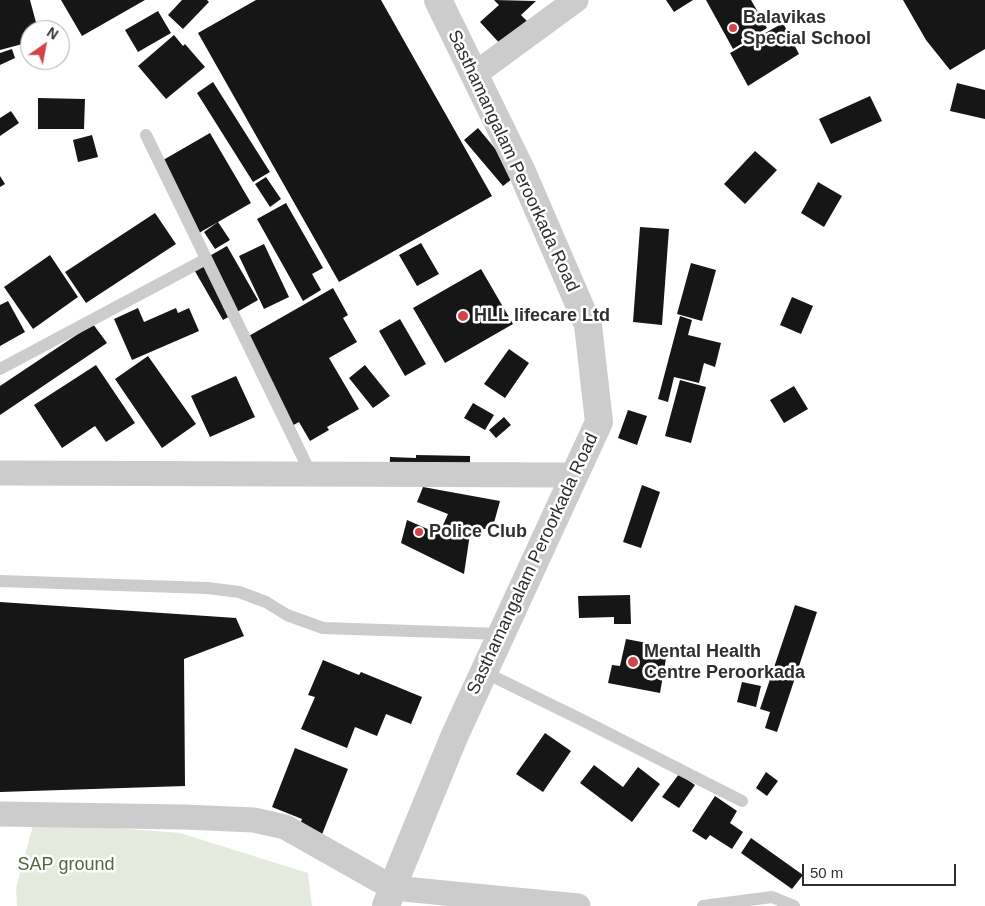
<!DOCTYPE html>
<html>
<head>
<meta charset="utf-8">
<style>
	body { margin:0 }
	#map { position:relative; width:985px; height:906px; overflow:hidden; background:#fff; font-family:Arial,sans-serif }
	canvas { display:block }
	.north { position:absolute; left:20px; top:20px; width:50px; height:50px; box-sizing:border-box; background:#fff; border:1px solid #acacac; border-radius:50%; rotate:33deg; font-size:14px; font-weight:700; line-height:20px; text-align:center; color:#2f2f2f }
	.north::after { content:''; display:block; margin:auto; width:18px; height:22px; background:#d34448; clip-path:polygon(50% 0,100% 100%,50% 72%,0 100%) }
	.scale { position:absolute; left:802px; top:864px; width:154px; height:22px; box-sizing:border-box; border:2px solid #2f2f2f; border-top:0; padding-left:6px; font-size:15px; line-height:18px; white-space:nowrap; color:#2f2f2f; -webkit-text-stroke:4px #fff; paint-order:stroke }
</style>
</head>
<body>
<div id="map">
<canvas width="985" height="906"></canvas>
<div class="north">N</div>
<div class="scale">50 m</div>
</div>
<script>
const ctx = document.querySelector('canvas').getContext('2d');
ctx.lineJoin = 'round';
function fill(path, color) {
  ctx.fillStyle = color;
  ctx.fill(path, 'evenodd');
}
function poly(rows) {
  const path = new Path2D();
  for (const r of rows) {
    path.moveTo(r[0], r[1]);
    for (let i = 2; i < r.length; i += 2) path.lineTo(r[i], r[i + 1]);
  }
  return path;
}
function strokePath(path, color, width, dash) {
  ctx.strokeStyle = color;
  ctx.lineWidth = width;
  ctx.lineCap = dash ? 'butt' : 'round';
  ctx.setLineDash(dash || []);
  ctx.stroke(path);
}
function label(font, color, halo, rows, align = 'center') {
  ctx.font = font + ' Arial,sans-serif';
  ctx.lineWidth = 5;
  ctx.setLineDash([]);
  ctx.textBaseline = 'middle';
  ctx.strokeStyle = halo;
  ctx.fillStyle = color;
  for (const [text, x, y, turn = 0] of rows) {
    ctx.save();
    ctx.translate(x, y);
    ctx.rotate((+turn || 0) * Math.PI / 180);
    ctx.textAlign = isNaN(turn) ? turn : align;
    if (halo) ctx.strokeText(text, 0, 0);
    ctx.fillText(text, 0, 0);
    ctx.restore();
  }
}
fill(poly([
	[34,822,180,833,308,873,312,906,17,906,16,888]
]), '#e4ebde');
fill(poly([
	[0,0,30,0,38,30,30,30,30,42,0,50],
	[61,0,145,0,82,36],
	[182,0,207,0,209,2,183,29,168,15],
	[256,0,381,0,492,196,339,282,198,33],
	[494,0,536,1,521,15,530,24,504,48,480,22,499,5],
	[666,0,693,0,674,12],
	[706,0,751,0,767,28,733,49],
	[903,0,985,0,985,49,950,70,926,40],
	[158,11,171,33,138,52,125,30],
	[783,23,799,54,748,86,730,53],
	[174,35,183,46,185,44,205,67,166,99,138,66],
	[12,49,15,58,0,65,0,53],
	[213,82,270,172,253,182,197,93],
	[957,83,985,90,985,119,950,111],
	[870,96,882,121,831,144,819,119],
	[38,98,85,99,84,129,38,129],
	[11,111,19,123,0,136,0,118],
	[478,128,517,175,503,186,464,140],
	[210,133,251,203,199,233,158,163],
	[92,135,98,157,78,162,73,140],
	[755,151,777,170,745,204,724,184],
	[0,176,5,184,0,187],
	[266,177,281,199,270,207,255,184],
	[818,182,842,196,824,227,801,213],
	[286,203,323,268,312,274,321,290,303,301,257,219],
	[155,213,176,244,86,303,65,272],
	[218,222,230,240,215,249,204,232],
	[640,227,669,229,662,325,633,322],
	[421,243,439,274,417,286,399,255],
	[264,244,289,297,264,309,239,256],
	[227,246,258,300,223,320,192,266],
	[50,255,78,297,33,329,4,287],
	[691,263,716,270,702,321,677,314],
	[481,269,513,324,445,363,413,308],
	[333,288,348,315,343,318,357,342,329,358,359,409,327,427,329,430,310,441,299,422,290,427,240,341],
	[792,297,813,306,801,334,780,325],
	[8,301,25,332,0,346,0,305],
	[138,308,144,322,176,308,178,313,189,308,199,331,132,360,114,319],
	[680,316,692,320,688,335,721,343,715,367,704,363,699,383,674,377,668,402,658,399],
	[400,319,426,364,405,376,379,331],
	[93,324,107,343,0,415,0,386],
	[509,349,529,363,505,398,484,384],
	[148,356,196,424,162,448,115,379],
	[96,365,135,423,106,442,95,426,62,448,34,405],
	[365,365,390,396,373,408,349,378],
	[236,376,255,417,210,437,191,396],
	[680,380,706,387,691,443,665,436],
	[794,386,808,409,784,423,770,400],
	[473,403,494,415,485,430,464,418],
	[628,410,647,416,637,445,618,438],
	[504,417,511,425,496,438,489,430],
	[416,455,470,456,470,480,389,479,390,457,416,458],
	[642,485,660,492,641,548,623,542],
	[423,487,500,501,492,530,471,527,464,574,401,543,407,520,439,534,448,514,417,502],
	[630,595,631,624,614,624,614,617,579,618,578,596],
	[0,602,236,618,244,636,184,659,185,786,0,792],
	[795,605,817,612,777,732,765,728,770,712,760,709],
	[626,639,668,647,660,693,608,683,612,665,620,666],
	[323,660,359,675,361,672,422,697,411,724,386,714,377,736,355,727,347,748,301,729,315,697,308,695],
	[742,682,761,686,756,707,737,702],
	[545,733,571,751,543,792,516,774],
	[295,748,348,769,319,842,297,833,302,819,272,807],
	[594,765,623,787,638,767,660,784,632,822,580,783],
	[766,772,778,781,767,796,756,788],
	[679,774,695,785,679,808,662,797],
	[715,796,737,811,730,823,743,832,732,849,710,835,706,840,692,831],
	[751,838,803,875,792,889,741,853]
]), '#161616');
strokePath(poly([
	[146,135,311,474],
	[0,369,206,259],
	[0,581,207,588,239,592,266,602,287,615,323,628,501,634],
	[484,672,582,720,742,801],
	[703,906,772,897,794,906]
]), '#ccc', 12);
strokePath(poly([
	[475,74,576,0],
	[0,473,574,475],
	[0,814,184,817,254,820,285,827,393,888,578,906]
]), '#ccc', 25);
strokePath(poly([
	[386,906,399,871,454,737,599,422,588,325,522,172,438,0]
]), '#ccc', 28);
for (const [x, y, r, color] of [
	[733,28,5,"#d34448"],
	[463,316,6,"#d34448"],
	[419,532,5,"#d34448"],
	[633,662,6,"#d34448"]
]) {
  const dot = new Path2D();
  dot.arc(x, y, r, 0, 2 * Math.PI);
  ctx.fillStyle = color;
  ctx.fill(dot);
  strokePath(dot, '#fff', 2);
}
label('bold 18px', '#2f2f2f', '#fff', [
	["Balavikas",743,18],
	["Special School",743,39],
	["HLL lifecare Ltd",474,316],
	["Police Club",429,532],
	["Mental Health",644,652],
	["Centre Peroorkada",644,673]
], 'left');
label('18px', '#2f2f2f', '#fff', [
	["Sasthamangalam Peroorkada Road",513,161,65],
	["Sasthamangalam Peroorkada Road",533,564,-65]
]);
label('18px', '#516641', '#fff', [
	["SAP ground",66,865]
]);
</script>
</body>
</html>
